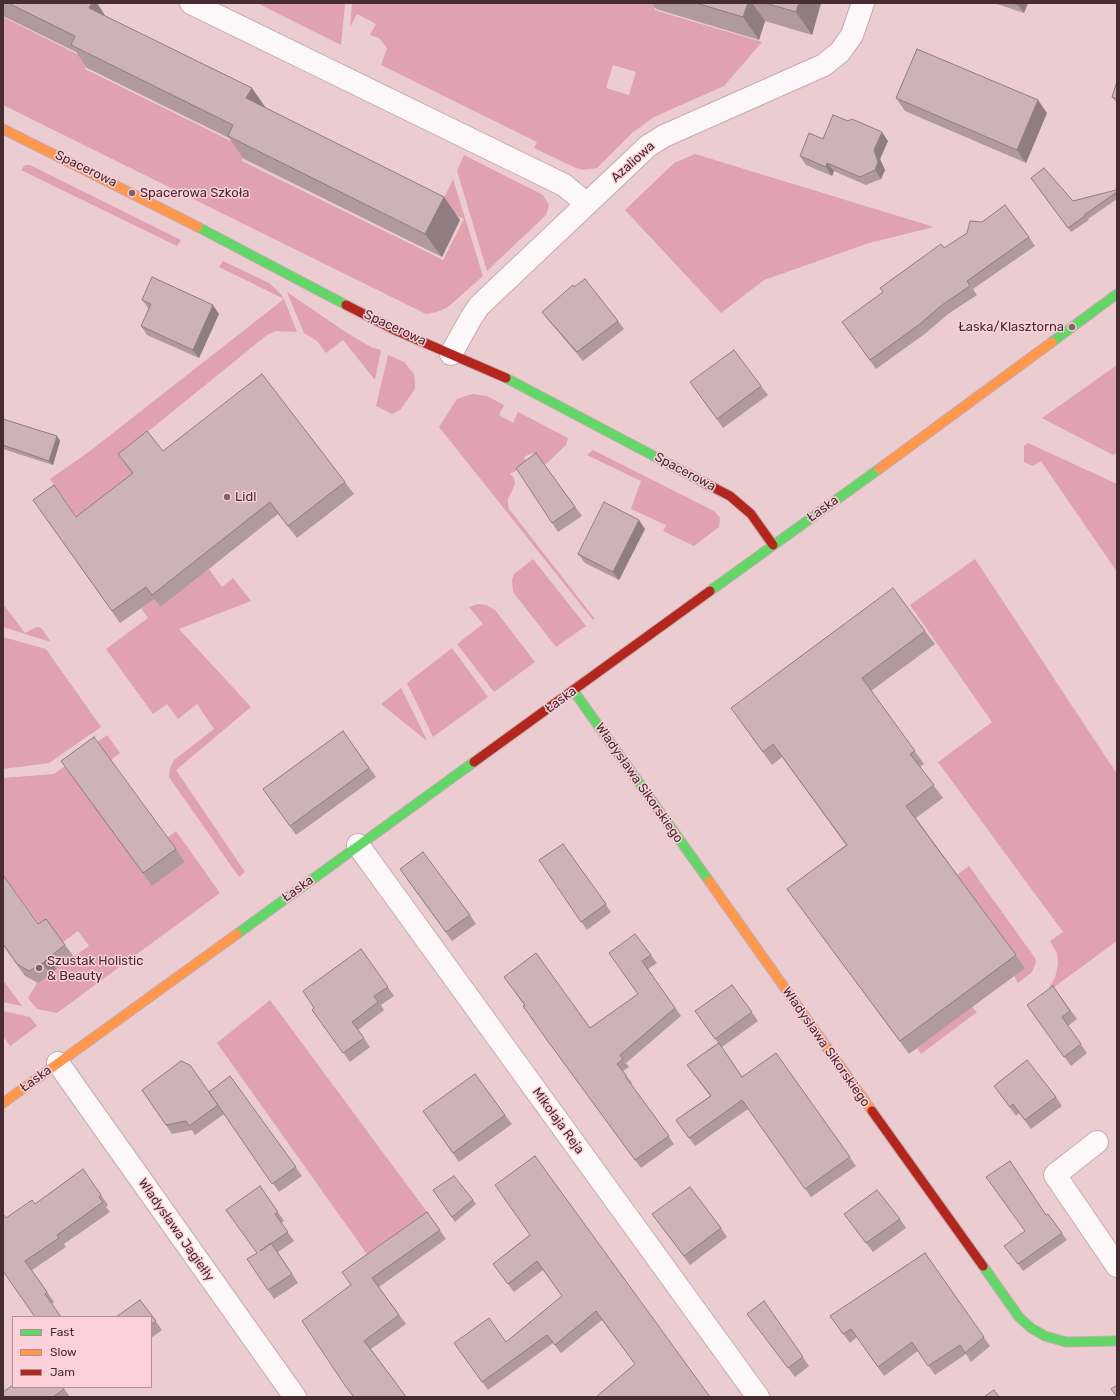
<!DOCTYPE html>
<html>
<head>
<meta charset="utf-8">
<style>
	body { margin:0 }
	#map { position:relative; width:1120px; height:1400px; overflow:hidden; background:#eaccd1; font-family:Rubik,sans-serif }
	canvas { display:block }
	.frame { position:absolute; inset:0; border:4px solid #472c32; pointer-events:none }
	.legend { position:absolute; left:12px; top:1316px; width:140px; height:72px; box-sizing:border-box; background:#fbd0d8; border:1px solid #b38e96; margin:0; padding:5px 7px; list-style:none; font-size:12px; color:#472c32 }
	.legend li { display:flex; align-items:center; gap:8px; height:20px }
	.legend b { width:20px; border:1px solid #b38e96 }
</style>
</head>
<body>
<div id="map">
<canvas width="1120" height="1400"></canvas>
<div class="frame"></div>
<ul class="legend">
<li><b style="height:5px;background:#63d668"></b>Fast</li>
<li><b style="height:5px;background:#ff974d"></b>Slow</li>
<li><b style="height:5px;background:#b3261e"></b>Jam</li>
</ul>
</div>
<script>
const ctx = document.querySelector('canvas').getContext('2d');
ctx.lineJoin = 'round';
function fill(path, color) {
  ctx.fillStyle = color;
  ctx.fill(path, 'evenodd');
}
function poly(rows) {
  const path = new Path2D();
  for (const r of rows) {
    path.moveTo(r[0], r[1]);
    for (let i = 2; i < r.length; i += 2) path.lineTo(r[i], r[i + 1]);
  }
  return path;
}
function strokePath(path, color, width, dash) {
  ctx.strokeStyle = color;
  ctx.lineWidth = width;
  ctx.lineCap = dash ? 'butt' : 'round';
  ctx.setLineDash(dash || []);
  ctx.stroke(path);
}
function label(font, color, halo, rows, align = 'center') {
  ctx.font = font + ' Rubik,sans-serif';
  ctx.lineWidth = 3;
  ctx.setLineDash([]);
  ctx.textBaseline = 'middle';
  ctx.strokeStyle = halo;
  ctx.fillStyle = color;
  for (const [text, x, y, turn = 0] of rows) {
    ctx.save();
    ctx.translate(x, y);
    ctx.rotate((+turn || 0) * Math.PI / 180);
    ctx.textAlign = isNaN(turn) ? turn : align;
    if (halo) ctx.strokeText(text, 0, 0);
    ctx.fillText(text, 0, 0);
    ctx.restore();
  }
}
fill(poly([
	[257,3,345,3,341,45],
	[352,3,656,3,654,10,762,42,724,86,654,117,632,133,597,168,583,170,576,168,534,148,537,142,381,65,387,48,379,38,370,35,376,24,357,14,350,27],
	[613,65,636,72,629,95,606,88],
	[3,17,89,60,85,69,247,149,242,161,443,260,464,219,440,207,453,179,483,276,448,307,437,312,426,314,3,105],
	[695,154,934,227,869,243,764,280,721,313,625,210,674,163],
	[464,155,543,195,549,205,546,215,487,271,457,171],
	[25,165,30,165,181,240,177,246,21,170],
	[223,261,269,283,281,294,284,299,297,332,276,331,267,335,140,438,141,485,161,607,209,569,222,587,233,578,251,601,179,629,251,707,176,770,245,872,239,877,169,777,170,768,174,760,214,729,197,704,178,719,167,704,153,714,106,649,148,618,50,479,90,451,284,299,219,267],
	[287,292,347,333,371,347,381,350,375,380,343,340,326,353,317,341,304,333],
	[388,355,404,362,414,374,415,382,415,389,400,410,392,414,376,406],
	[1117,365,1117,452,1113,455,1042,418],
	[472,394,487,396,504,405,499,415,513,423,518,412,568,438,566,445,545,465,540,464,532,453,524,457,528,464,510,474,514,478,515,484,508,499,508,504,509,509,595,619,593,620,439,427,457,399],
	[1028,443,1117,484,1117,572,1041,461,1033,466,1024,462,1024,446],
	[593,450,714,511,720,518,719,527,694,546,663,531,666,525,631,509,641,481,587,455],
	[533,559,586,626,556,647,513,592,512,580,514,574],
	[975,559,1117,774,1117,941,1046,993,1055,978,1058,964,1057,953,1050,941,1063,932,938,762,992,722,910,605],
	[3,604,25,633,34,628,39,627,42,629,51,642,3,627],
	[478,604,486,605,495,610,535,662,494,692,457,644,483,624,469,607],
	[3,637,46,649,101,727,49,763,3,769],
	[452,648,488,697,433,737,407,683],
	[401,688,422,730,427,741,381,704],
	[107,735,120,753,111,760,152,886,185,862,167,838,176,831,220,893,57,1013,37,1009,28,998,37,983,51,975,56,969,89,946,78,931,63,942,45,932,3,875,3,778,54,774],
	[969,866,1035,958,1036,962,1032,972,1018,983,957,875],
	[3,980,22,1006,3,1002],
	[270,1000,433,1220,374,1264,217,1043],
	[972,1007,977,1012,921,1054,917,1048],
	[3,1011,30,1017,37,1026,10,1046,3,1036]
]), '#e0a2af');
const street = poly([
	[191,3,564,185,587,204],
	[451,354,471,318,479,306,648,146,664,136,824,65,840,52,852,35,863,3],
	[358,845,758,1397],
	[58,1063,295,1397],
	[1097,1142,1055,1175,1117,1266]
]);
const fast = poly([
	[198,227,346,305],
	[1052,342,1117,294],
	[506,378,705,483],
	[710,591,879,469],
	[573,690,709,881],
	[237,934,474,762],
	[983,1266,1019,1317,1031,1328,1045,1336,1066,1342,1117,1341]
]);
const slow = poly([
	[3,129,198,227],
	[879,469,1052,342],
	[709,881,872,1111],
	[3,1103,237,934]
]);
const jam = poly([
	[346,305,395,330,506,378],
	[705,483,730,496,751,514,773,545],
	[474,762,710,591],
	[872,1111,983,1266]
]);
strokePath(street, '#c5abb0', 24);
strokePath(fast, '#c5abb0', 11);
strokePath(slow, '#c5abb0', 11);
strokePath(jam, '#c5abb0', 11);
strokePath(street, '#fcf7f8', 22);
strokePath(fast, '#63d668', 9);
strokePath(slow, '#ff974d', 9);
strokePath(jam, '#b3261e', 9);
fill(poly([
	[3,3,97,3,105,16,266,108,444,197,460,220,442,257,244,159,229,138,87,68,76,52,3,16],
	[652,3,821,3,812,35,765,21,759,40,656,9],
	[994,3,1028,3,1024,13],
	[1117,81,1117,102,1115,101,1112,97],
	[896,98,1047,113,1026,163,905,111],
	[823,139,888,141,880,159,885,170,881,179,866,185,834,171,832,176,806,165,800,156],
	[1031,178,1073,201,1117,192,1117,199,1088,219,1089,220,1071,232],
	[1029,237,1035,246,973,289,977,295,948,314,926,333,876,369,842,322,944,248],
	[574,287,618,321,624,329,583,361,548,320,542,312],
	[142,300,219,314,199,358,147,335,141,326,149,309],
	[690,382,761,386,768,395,723,428],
	[3,419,57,436,60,441,53,465,3,449],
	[163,451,345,482,354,494,297,538,278,514,161,607,154,599,120,623,33,500,76,517,132,474,118,454],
	[536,453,582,516,558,532,552,523],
	[645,529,619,580,585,563,578,554],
	[925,631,935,644,871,691,924,764,920,767,943,798,916,818,1025,968,909,1054,787,889,846,845,782,757,772,765,731,708],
	[343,731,376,777,296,835,263,789],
	[70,774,176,849,185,862,152,886],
	[563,844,611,912,587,930,539,860],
	[406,878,470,915,476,924,452,941],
	[38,924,65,945,74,957,56,969,51,975,38,983,25,976,3,945],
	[635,934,657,963,648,969,681,1016,626,1063,629,1067,623,1071,632,1083,631,1084,674,1144,641,1168,553,1048,524,1005,504,977,590,1028,638,994],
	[361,949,394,996,381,1005,384,1010,358,1030,370,1047,350,1062,312,1010,314,1008],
	[732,985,758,1021,722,1047,742,1077,776,1053,856,1166,811,1197,748,1109,695,1146,676,1120,710,1096,687,1065,718,1043,695,1011],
	[1053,986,1077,1019,1068,1026,1087,1053,1071,1066,1033,1014],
	[190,1065,224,1114,195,1135,192,1130,172,1134,142,1090],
	[230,1076,302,1176,279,1192,209,1092],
	[994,1086,1056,1097,1062,1106,1031,1129,1019,1113,1016,1116],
	[423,1111,505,1115,512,1124,459,1162],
	[535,1156,635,1364,602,1320,561,1353,553,1343,488,1390,454,1343,506,1342,562,1296,543,1270,514,1292,493,1264,530,1235],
	[83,1169,108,1205,106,1207,110,1212,64,1244,66,1247,32,1270,54,1302,52,1304,3,1271,3,1213,6,1218,35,1204],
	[260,1186,284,1221,281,1223,294,1241,278,1252,298,1283,274,1299,268,1290,257,1253],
	[433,1190,473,1200,476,1204,455,1222],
	[427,1212,446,1239,379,1287,406,1324,371,1349,406,1397,353,1397,346,1387,351,1285],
	[652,1214,721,1228,727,1237,690,1265],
	[844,1214,900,1219,906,1228,873,1252],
	[1048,1214,1067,1240,1023,1271,1010,1253],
	[925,1253,990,1346,971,1362,966,1354,935,1375,918,1351,884,1376,857,1337,850,1343,830,1316],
	[140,1300,162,1330,151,1338,151,1317],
	[764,1301,809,1366,795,1377,747,1314],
	[63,1387,70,1397,3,1397]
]), '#b09a9e');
fill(poly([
	[92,3,97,3,110,23,89,8],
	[748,3,752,3,765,21,759,40,743,17],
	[799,3,821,3,812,35,796,12],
	[1019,3,1028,3,1024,13,1018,5],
	[252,88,268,111,246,98],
	[1038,100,1047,113,1026,163,1017,150],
	[882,132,888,141,880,159,885,170,881,179,875,170,874,150],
	[827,163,834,171,832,176,826,167],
	[444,197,460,220,442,257,425,234],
	[213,305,219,314,199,358,193,350],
	[57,436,60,441,53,465,49,461],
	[639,520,645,529,619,580,613,572],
	[48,958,56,969,51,975,43,963]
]), '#907d81');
const building = poly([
	[8,3,92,3,89,8,252,88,246,98,444,197,425,234,228,136,233,125,71,45,75,36,8,3],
	[696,3,748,3,743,17,696,3],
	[765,3,799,3,796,12,765,3],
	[1013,3,1019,3,1018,5,1013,3],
	[917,49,1038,100,1017,150,896,98,917,49],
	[1117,81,1117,99,1112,97,1117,81],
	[833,115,848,121,852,119,882,132,874,150,878,162,875,170,860,177,827,163,826,167,800,156,809,133,823,139,833,115],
	[1044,168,1073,201,1116,190,1117,192,1084,215,1085,216,1068,228,1031,178,1044,168],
	[1005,205,1029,237,967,281,970,286,942,305,920,324,870,360,842,322,883,292,880,288,941,244,944,248,967,233,970,221,982,222,1005,205],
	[152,277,213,305,193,350,141,326,151,304,142,300,152,277],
	[585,279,618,321,577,352,542,312,573,285,574,287,585,279],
	[734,350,761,386,717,419,690,382,734,350],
	[262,374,345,482,288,526,270,502,152,595,146,587,112,611,33,500,54,485,76,517,133,473,118,454,147,431,163,451,262,374],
	[3,419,57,436,49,461,3,445,3,419],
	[536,453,575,507,552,523,516,468,536,453],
	[604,502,639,520,613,572,578,554,604,502],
	[893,588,925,631,862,678,915,751,910,754,934,785,906,806,1016,955,900,1041,787,889,847,845,773,744,763,752,731,708,893,588],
	[343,731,369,768,290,826,263,789,343,731],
	[94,737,176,849,143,873,61,761,94,737],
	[563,844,606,904,581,922,539,860,563,844],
	[423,852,470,915,446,932,400,869,423,852],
	[3,875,38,924,46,919,65,945,48,958,43,963,29,971,17,964,3,944,3,875],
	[635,934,651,955,642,961,675,1008,620,1055,623,1059,617,1064,626,1075,625,1076,669,1136,635,1160,547,1040,523,1006,525,1005,504,977,536,953,590,1028,638,994,609,953,635,934],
	[361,949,388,987,374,996,378,1002,352,1022,364,1038,343,1053,312,1010,314,1008,303,991,361,949],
	[732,985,752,1012,715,1039,695,1011,732,985],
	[1053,986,1070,1011,1062,1017,1081,1044,1064,1057,1027,1005,1053,986],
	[719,1043,742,1077,776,1053,850,1157,805,1189,742,1100,689,1138,676,1120,711,1096,687,1065,719,1043],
	[1027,1060,1056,1097,1025,1120,1013,1104,1010,1107,994,1086,1027,1060],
	[181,1061,190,1065,218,1105,189,1126,186,1121,166,1125,142,1090,181,1061],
	[475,1074,505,1115,453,1153,423,1111,475,1074],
	[230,1076,296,1167,272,1184,209,1092,230,1076],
	[535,1156,710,1397,596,1397,635,1364,596,1311,555,1345,547,1335,482,1382,454,1343,489,1318,506,1342,562,1296,537,1261,508,1284,493,1264,530,1235,495,1185,535,1156],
	[1010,1161,1046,1215,1048,1214,1062,1233,1018,1264,1004,1246,1025,1231,986,1177,1010,1161],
	[83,1169,101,1195,99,1197,103,1202,57,1235,59,1238,25,1261,47,1292,45,1294,61,1317,35,1317,3,1271,3,1214,6,1218,32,1200,35,1204,83,1169],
	[454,1176,473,1200,452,1217,433,1190,454,1176],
	[260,1186,278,1212,275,1214,288,1232,260,1251,271,1243,292,1274,268,1290,247,1259,257,1253,226,1210,260,1186],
	[690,1187,721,1228,684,1256,652,1214,690,1187],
	[877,1190,900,1219,866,1243,844,1214,877,1190],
	[427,1212,440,1230,372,1278,399,1315,364,1341,393,1379,406,1397,354,1397,346,1387,302,1321,351,1285,342,1272,427,1212],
	[925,1253,984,1337,965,1353,960,1345,928,1366,912,1342,878,1367,851,1329,843,1334,830,1316,925,1253],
	[140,1300,156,1321,151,1325,151,1317,116,1317,140,1300],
	[764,1301,803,1357,788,1368,747,1314,764,1301],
	[13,1385,13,1387,63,1387,64,1389,53,1397,3,1397,3,1392,13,1385],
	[1117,1385,1117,1397,1111,1389,1117,1385],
	[994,1390,999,1397,984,1397,994,1390]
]);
fill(building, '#cdb3b8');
strokePath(building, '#907d81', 1);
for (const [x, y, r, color] of [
	[132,193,4,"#80646a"],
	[1072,327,4,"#80646a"],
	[227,497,4,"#80646a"],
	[39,968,4,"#80646a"]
]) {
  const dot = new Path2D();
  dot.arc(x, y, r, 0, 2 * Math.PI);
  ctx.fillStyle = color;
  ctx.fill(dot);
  strokePath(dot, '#fbd0d8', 1.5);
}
label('13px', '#472c32', '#fbd0d8', [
	["Azaliowa",633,162,-42],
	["Spacerowa",86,169,26],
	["Spacerowa",395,328,25],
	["Spacerowa",685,472,28],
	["Łaska",823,509,-36],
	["Łaska",561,700,-36],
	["Władysława Sikorskiego",639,783,55],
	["Łaska",298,889,-36],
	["Władysława Sikorskiego",826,1047,55],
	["Łaska",36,1079,-36],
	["Mikołaja Reja",558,1121,54],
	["Władysława Jagiełły",176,1230,55]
]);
label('13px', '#472c32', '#fbd0d8', [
	["Spacerowa Szkoła",140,193],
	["Łaska/Klasztorna",1064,327,"right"],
	["Lidl",235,497],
	["Szustak Holistic",47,961],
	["& Beauty",47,976]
], 'left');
</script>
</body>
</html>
